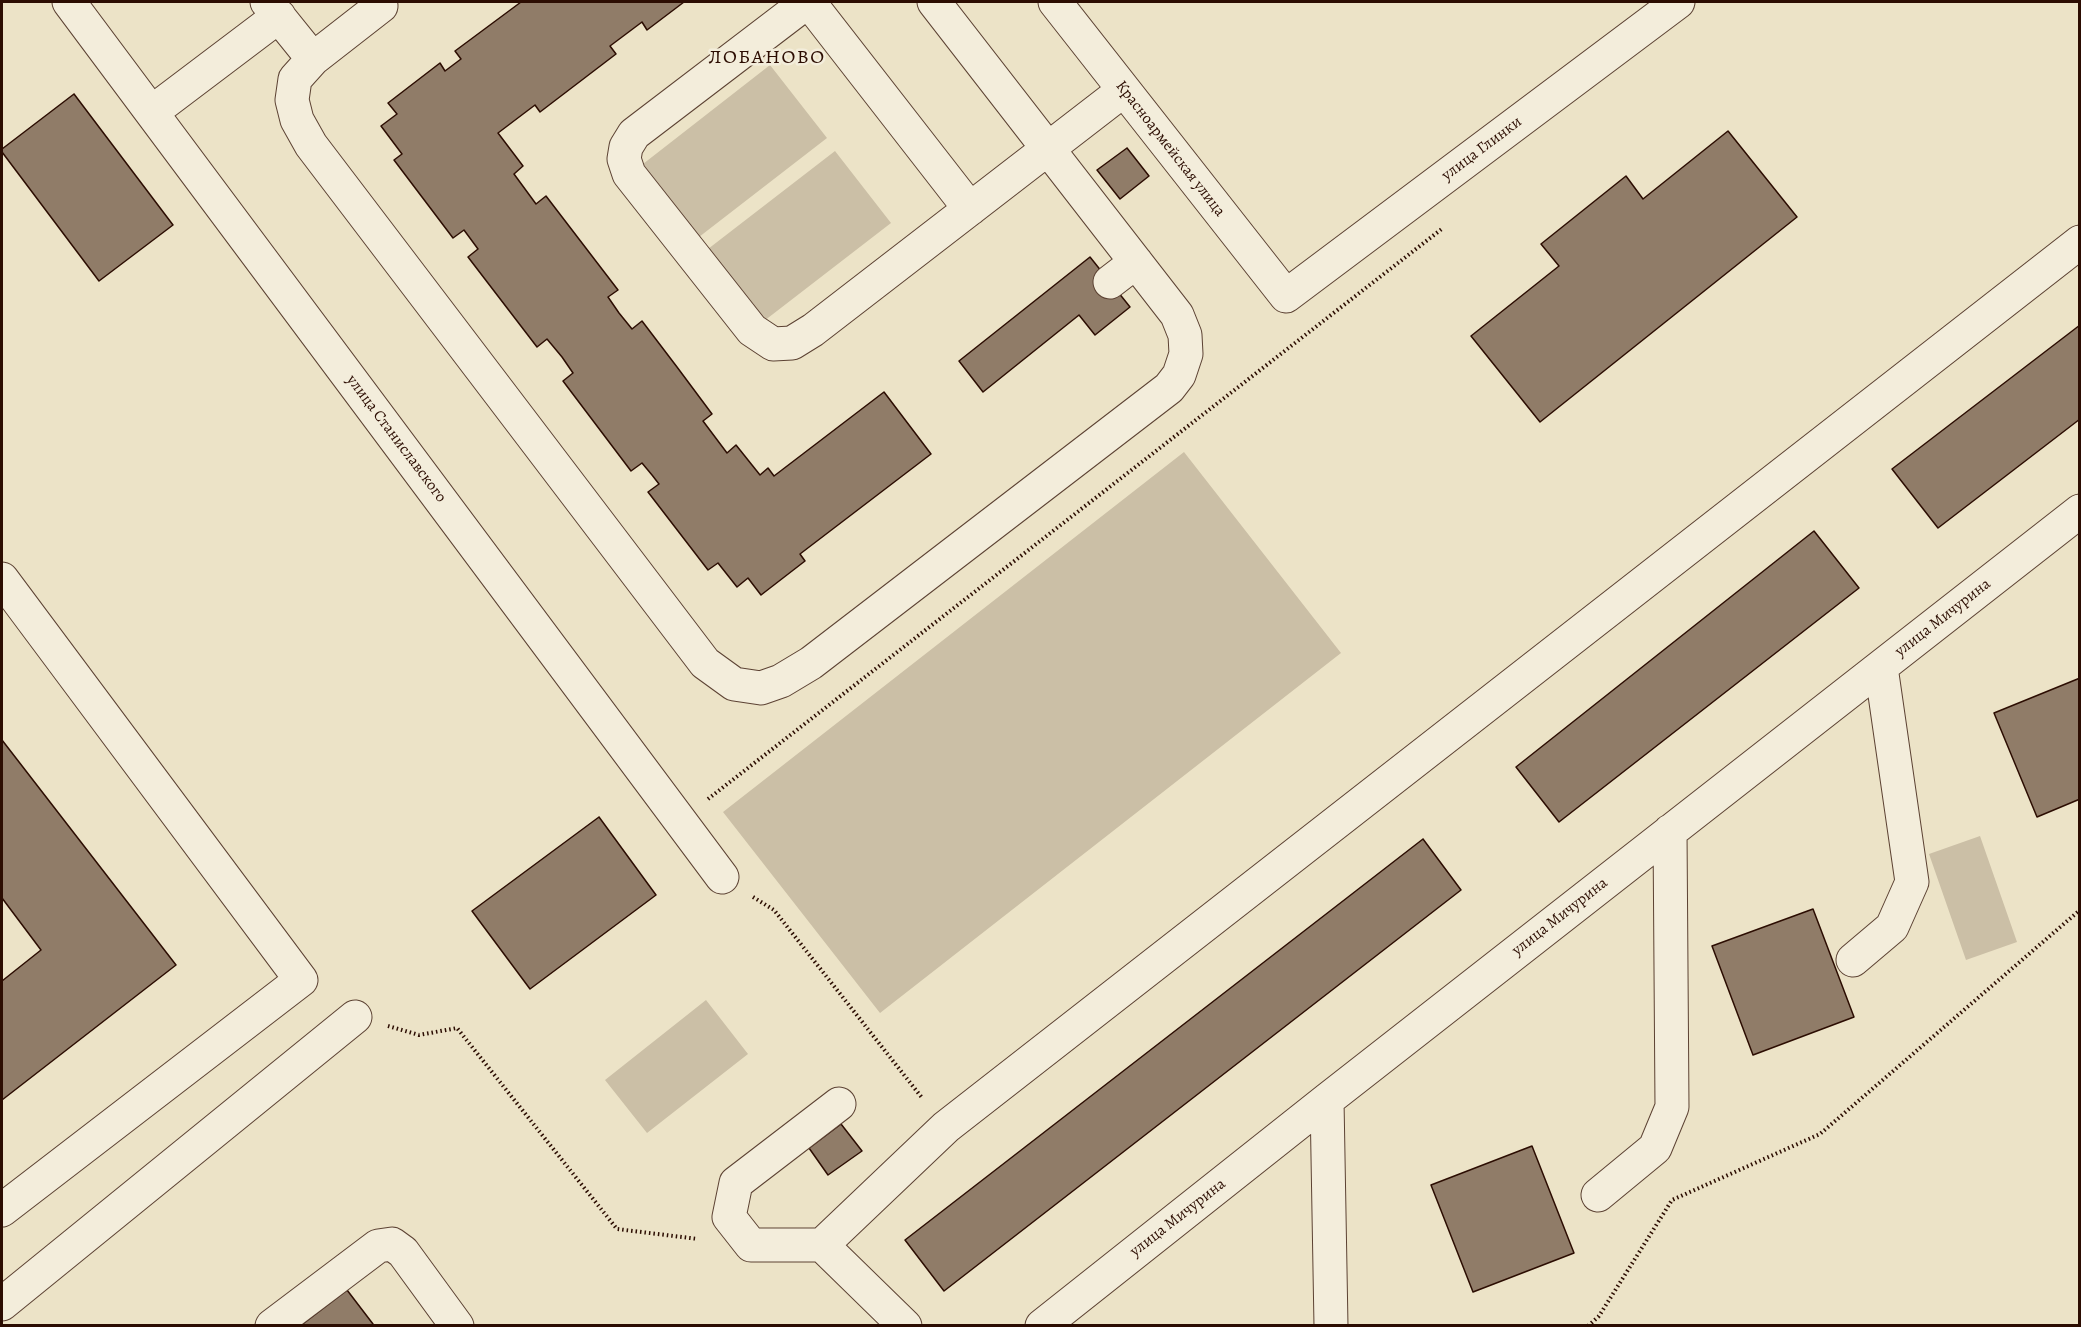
<!DOCTYPE html>
<html>
<head>
<meta charset="utf-8">
<style>
	body { margin:0 }
	#map { position:relative; width:2081px; height:1327px; overflow:hidden; background:#ece3c7; font-family:Alegreya,serif }
	canvas { display:block }
	.frame { position:absolute; inset:0; border:3px solid #2c0d02; pointer-events:none }
</style>
</head>
<body>
<div id="map">
<canvas width="2081" height="1327"></canvas>
<div class="frame"></div>
</div>
<script>
const ctx = document.querySelector('canvas').getContext('2d');
ctx.lineJoin = 'round';
function fill(path, color) {
  ctx.fillStyle = color;
  ctx.fill(path, 'evenodd');
}
function poly(rows) {
  const path = new Path2D();
  for (const r of rows) {
    path.moveTo(r[0], r[1]);
    for (let i = 2; i < r.length; i += 2) path.lineTo(r[i], r[i + 1]);
  }
  return path;
}
function strokePath(path, color, width, dash) {
  ctx.strokeStyle = color;
  ctx.lineWidth = width;
  ctx.lineCap = dash ? 'butt' : 'round';
  ctx.setLineDash(dash || []);
  ctx.stroke(path);
}
function label(font, color, halo, rows, align = 'center') {
  ctx.font = font + ' Alegreya,serif';
  ctx.lineWidth = 5;
  ctx.setLineDash([]);
  ctx.textBaseline = 'middle';
  ctx.strokeStyle = halo;
  ctx.fillStyle = color;
  for (const [text, x, y, turn = 0] of rows) {
    ctx.save();
    ctx.translate(x, y);
    ctx.rotate((+turn || 0) * Math.PI / 180);
    ctx.textAlign = isNaN(turn) ? turn : align;
    if (halo) ctx.strokeText(text, 0, 0);
    ctx.fillText(text, 0, 0);
    ctx.restore();
  }
}
fill(poly([
	[770,65,827,138,699,237,643,164],
	[835,151,891,223,764,321,708,249],
	[1184,452,1341,653,880,1013,723,812],
	[1980,836,2017,942,1966,960,1929,854],
	[706,1000,748,1054,647,1133,605,1080]
]), '#cbbfa6');
const building = poly([
	[521,2,684,2,647,30,642,22,610,46,616,54,540,112,535,105,498,133,523,166,514,174,536,204,546,196,618,290,608,297,619,313,632,329,642,321,677,367,712,414,703,421,727,453,736,445,760,475,768,468,774,476,884,392,931,454,800,554,805,561,761,595,748,578,737,587,718,563,708,570,648,492,659,484,652,475,642,463,631,471,563,381,573,373,562,357,547,339,537,347,468,257,478,249,464,230,453,238,394,160,402,154,381,126,397,114,388,103,440,63,445,71,461,59,455,51,521,2],
	[74,94,173,225,99,281,2,152,2,149,74,94],
	[1728,131,1797,217,1540,422,1471,336,1559,266,1541,244,1626,176,1643,199,1728,131],
	[1127,148,1149,176,1120,199,1097,170,1127,148],
	[1090,257,1130,307,1095,335,1079,315,983,392,959,361,1090,257],
	[2080,325,2080,419,1938,528,1892,469,2080,325],
	[1814,531,1859,588,1559,822,1516,767,1814,531],
	[2080,678,2080,799,2037,817,1994,713,2080,678],
	[2,740,176,965,2,1100,2,981,41,950,2,898,2,740],
	[599,817,656,895,530,989,472,911,599,817],
	[1423,839,1461,890,944,1291,905,1240,1423,839],
	[1813,909,1854,1017,1753,1055,1712,946,1813,909],
	[841,1124,862,1151,828,1175,809,1148,841,1124],
	[1532,1146,1574,1253,1473,1292,1431,1185,1532,1146],
	[347,1290,373,1324,371,1326,300,1326,347,1290]
]);
fill(building, '#907c68');
strokePath(building, '#2c0d02', 1.5);
const minor = poly([
	[69,2,722,877],
	[267,2,313,59],
	[807,2,634,134,626,147,624,159,629,174,752,330,773,344,792,343,813,330,1124,90],
	[809,2,970,209],
	[1055,2,1286,296,1678,2],
	[381,6,313,59,295,79,292,100,297,120,311,145,705,663,734,684,761,688,781,681,811,663,1169,388,1179,375,1186,354,1185,335,1177,315,934,2],
	[152,112,279,16],
	[1110,282,1136,262],
	[2,579,301,980,2,1210],
	[1853,960,1892,927,1912,882,1881,667],
	[1327,1100,1331,1326],
	[839,1104,736,1183,729,1217,751,1245,822,1245,946,1127,2080,242],
	[1598,1195,1655,1148,1672,1107,1670,831],
	[822,1245,905,1326],
	[2,1304,355,1017],
	[272,1326,378,1246,392,1244,403,1252,457,1326],
	[1042,1326,1327,1100,2080,511]
]);
strokePath(minor, '#5c4233', 35);
strokePath(poly([
	[708,799,1443,228],
	[753,897,774,910,923,1099],
	[388,1026,419,1035,457,1028,617,1229,698,1239],
	[1588,1326,1599,1316,1672,1200,1820,1134,2080,910]
]), '#2c0d02', 4, [1.5, 3]);
strokePath(minor, '#f3eddb', 33);
label('16px', '#2c0d02', '#f3eddb', [
	["Красноармейская улица",1170,149,52],
	["улица Глинки",1482,149,-37],
	["улица Станиславского",396,439,53],
	["улица Мичурина",1943,618,-38],
	["улица Мичурина",1560,917,-38],
	["улица Мичурина",1178,1218,-38]
]);
ctx.letterSpacing = '1.5px';
label('20px', '#2c0d02', '#f3eddb', [
	["ЛОБАНОВО",767,58]
]);
ctx.letterSpacing = '0px';
</script>
</body>
</html>
